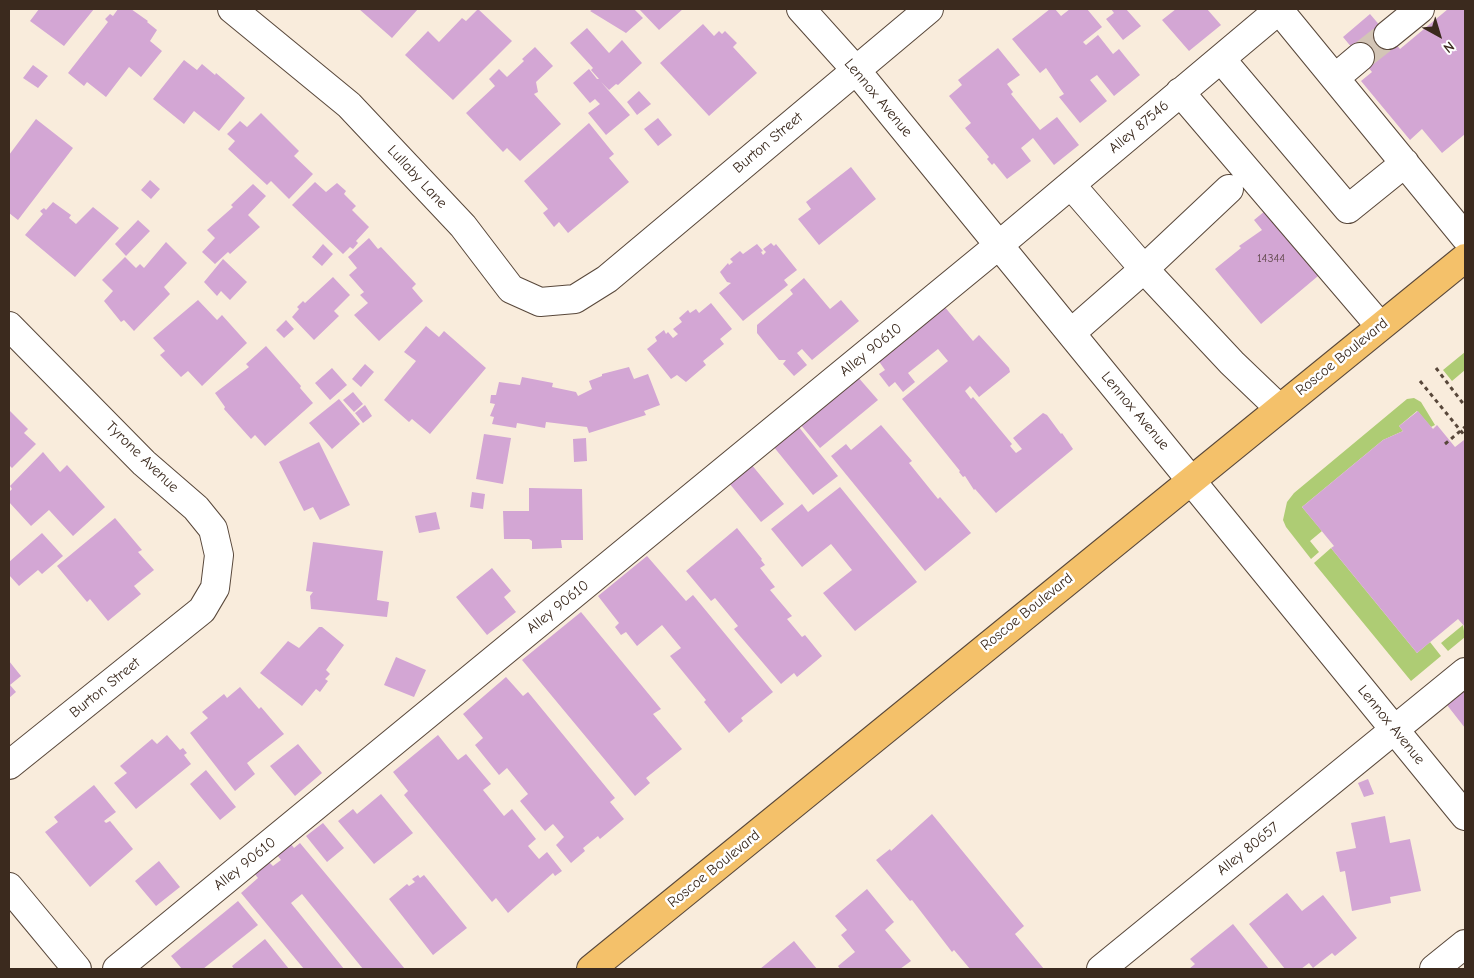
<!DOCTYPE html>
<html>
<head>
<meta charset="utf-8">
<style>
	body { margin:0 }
	#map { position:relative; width:1474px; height:978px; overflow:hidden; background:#f9ecdc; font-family:"Comic Neue",sans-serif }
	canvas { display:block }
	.frame { position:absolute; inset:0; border:10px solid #3b2a1e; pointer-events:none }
	.north { position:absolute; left:1414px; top:10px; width:50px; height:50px; -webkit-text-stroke:4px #fff; paint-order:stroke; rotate:141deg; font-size:14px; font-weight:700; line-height:20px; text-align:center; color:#3b2a1e }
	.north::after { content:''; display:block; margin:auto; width:18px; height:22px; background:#3b2a1e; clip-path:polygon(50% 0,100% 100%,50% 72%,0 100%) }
</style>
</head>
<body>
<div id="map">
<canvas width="1474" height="978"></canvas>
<div class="frame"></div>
<div class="north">N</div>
</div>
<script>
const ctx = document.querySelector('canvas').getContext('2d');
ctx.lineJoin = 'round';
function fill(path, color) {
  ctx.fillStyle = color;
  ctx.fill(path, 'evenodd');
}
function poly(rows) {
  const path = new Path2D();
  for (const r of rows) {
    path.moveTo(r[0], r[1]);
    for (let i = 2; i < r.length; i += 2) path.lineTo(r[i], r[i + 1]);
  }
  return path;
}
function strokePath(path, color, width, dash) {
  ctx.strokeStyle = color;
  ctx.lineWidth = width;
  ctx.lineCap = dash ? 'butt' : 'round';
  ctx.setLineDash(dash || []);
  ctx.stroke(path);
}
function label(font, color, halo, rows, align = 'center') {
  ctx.font = font + ' "Comic Neue",sans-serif';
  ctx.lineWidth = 5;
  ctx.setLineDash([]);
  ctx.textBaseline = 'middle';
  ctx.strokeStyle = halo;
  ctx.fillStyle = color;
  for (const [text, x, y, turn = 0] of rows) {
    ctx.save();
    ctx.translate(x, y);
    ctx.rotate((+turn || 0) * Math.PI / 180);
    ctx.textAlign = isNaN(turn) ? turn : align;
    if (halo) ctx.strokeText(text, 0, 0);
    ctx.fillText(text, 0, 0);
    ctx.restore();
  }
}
fill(poly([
	[1465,352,1465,370,1452,381,1443,370],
	[1414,398,1421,402,1435,425,1431,427,1417,411,1399,426,1403,431,1383,440,1302,507,1322,531,1310,541,1319,552,1311,559,1286,527,1283,520,1287,502,1294,493,1407,399],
	[1331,548,1417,653,1430,642,1441,656,1411,681,1314,563],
	[1463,625,1465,637,1448,651,1441,643]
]), '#aecc74');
fill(poly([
	[39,9,94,9,64,46,30,21],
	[118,9,131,9,148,21,147,22,157,30,150,41,162,51,141,77,129,67,106,97,87,82,84,86,68,73,108,22,105,19,110,14,113,16],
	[359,9,418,9,392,38],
	[478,9,512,41,453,100,405,55,428,31,439,42,462,18,466,21],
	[593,9,634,9,643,18,626,33,590,11],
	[639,9,683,9,659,30],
	[1050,9,1055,9,1061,16,1070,9,1087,9,1102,27,1083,42,1086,45,1098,35,1113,54,1119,49,1140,75,1114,96,1097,75,1090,80,1107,101,1080,123,1059,97,1064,94,1046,68,1040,73,1012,39],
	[1111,9,1126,9,1141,26,1123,40,1106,19,1114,13],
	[1176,9,1207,9,1221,25,1189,51,1162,20],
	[1448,9,1465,10,1465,134,1442,153,1422,129,1410,140,1361,81,1372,72,1343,37,1370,14,1400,49],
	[703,24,714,36,719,31,722,34,725,31,737,43,733,47,757,73,709,116,660,63],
	[587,28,609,53,622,40,642,63,618,85,616,84,609,90,601,82,630,115,606,135,588,113,600,104,595,99,590,103,573,83,589,69,597,79,599,79,591,70,593,68,570,43],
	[535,47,553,66,536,82,538,92,534,94,561,124,520,161,507,148,503,152,466,113,495,86,489,79,499,69,507,77,524,61,522,59],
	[998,48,1020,75,1007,84,1013,92,1011,94,1040,130,1057,117,1079,145,1054,165,1033,138,1021,148,1031,161,1007,179,994,163,992,165,987,159,989,157,965,128,971,123,949,96,962,85,958,80],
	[184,60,197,70,202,64,215,75,216,73,245,98,219,131,194,111,184,124,153,99],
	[33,65,48,76,38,88,23,78],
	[639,91,651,104,637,115,627,102],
	[261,113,299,151,294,156,313,174,289,199,271,181,267,185,228,149,235,141,227,134,240,121,247,127],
	[658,118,672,135,658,146,644,129],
	[36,119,73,148,18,220,9,213,9,155],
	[589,123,614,154,609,158,629,182,568,233,559,222,554,227,543,213,548,209,524,181],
	[851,167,876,199,819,245,798,219,811,209,806,202],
	[150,180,160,189,151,199,141,190],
	[315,182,326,192,337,183,346,191,344,194,356,206,352,210,369,227,356,241,358,243,353,249,350,247,343,254,292,205],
	[253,184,266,196,248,215,260,227,230,254,228,252,215,264,202,252,215,238,207,230,233,207,231,205],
	[53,202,71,215,69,218,76,224,93,207,119,228,75,277,25,235,43,214,40,211,44,208,46,210],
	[1265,211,1324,271,1261,324,1215,269,1241,248,1239,246,1262,230,1254,220],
	[138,220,150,231,126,256,115,244],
	[369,238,378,249,381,247,416,284,412,288,423,301,379,341,354,315,368,303,360,295,364,292,349,275,357,268,348,257],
	[166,242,187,263,164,287,170,294,134,331,124,320,121,322,104,301,113,291,102,280,125,257,136,268,140,264,144,268],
	[771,243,774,246,776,244,797,270,784,280,788,285,743,321,719,293,731,283,727,282,720,272,728,263,729,265,733,262,730,259,740,251,743,254,757,244,763,251,761,252,763,255,766,252,763,249],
	[323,244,333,254,322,266,312,257],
	[223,259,247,282,230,300,221,291,217,296,204,282],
	[333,277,350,295,334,311,339,316,314,340,292,317,299,309,297,307,303,301,305,303],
	[804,278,830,309,841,300,859,321,812,360,802,349,797,353,807,365,794,376,783,364,786,360,779,360,757,333,757,325,793,294,790,290],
	[198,300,217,320,222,315,247,343,202,386,188,371,181,377,160,355,165,351,153,338],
	[711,303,732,329,720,339,724,344,703,361,706,365,686,382,677,375,671,379,647,349,657,341,655,337,664,330,666,334,668,332,673,338,678,334,673,329,682,322,679,318,688,310,690,313,696,309,699,313],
	[944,306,973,341,979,335,1009,368,1010,372,979,397,970,386,965,391,971,399,973,397,1012,444,1010,446,1016,453,1022,449,1013,438,1043,413,1047,415,1061,434,1062,433,1073,449,996,513,975,489,974,490,965,476,963,477,959,472,960,471,902,399,948,361,938,349,908,373,915,382,903,392,895,382,889,387,879,374,885,370,878,360],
	[286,320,294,329,284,338,276,330],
	[426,326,439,337,444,331,486,368,430,434,412,419,409,422,384,400,416,361,404,352],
	[266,346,301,386,300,388,313,403,265,446,255,435,251,439,224,409,225,407,215,393,249,367,246,364],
	[365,364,374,372,361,387,352,379],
	[629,367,634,379,648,374,660,405,644,411,646,415,589,433,587,427,546,422,545,428,517,423,516,428,492,424,494,417,490,416,495,404,490,403,491,395,496,395,499,382,520,385,522,377,553,383,552,387,576,392,578,396,592,389,589,381,602,376,602,374],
	[332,368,347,385,330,400,315,383],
	[857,376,878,400,820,448,800,424],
	[353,392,363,404,354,412,343,400],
	[339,399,360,424,332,449,309,423],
	[365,405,372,416,363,423,355,413],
	[9,410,28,429,24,433,36,444,12,468,9,465],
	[1418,411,1433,429,1437,425,1455,447,1464,440,1465,441,1465,627,1458,619,1417,653,1331,548,1334,546,1302,507,1383,440,1403,431,1399,426],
	[881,425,912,461,909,463,938,499,940,497,971,533,925,571,831,456,846,444,851,450],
	[798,426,838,476,813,495,773,446],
	[484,434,511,438,503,484,476,479],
	[586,438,587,461,574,462,573,439],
	[319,442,350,505,320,520,313,507,304,511,279,462],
	[43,452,60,472,67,465,105,507,73,536,49,510,31,526,9,502,9,492,12,489,10,486],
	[751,464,784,504,761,522,729,483],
	[840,487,917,582,855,631,823,593,852,570,831,544,802,567,771,529,802,504,808,512],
	[529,488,582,489,583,540,561,540,562,548,532,549,532,541,529,539,504,539,503,511,529,511],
	[472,492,485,494,483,509,470,507],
	[436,512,440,529,419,533,415,516],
	[115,518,142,550,138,552,154,570,134,586,141,594,108,621,90,599,87,602,57,566],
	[737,528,762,559,761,560,765,565,760,568,775,587,770,590,792,616,787,619,802,637,805,635,822,656,797,677,794,673,781,684,734,629,738,626,715,598,711,601,686,571],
	[42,533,63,556,42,574,38,570,19,586,9,575,9,562],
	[313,542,383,551,377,600,389,602,387,617,311,609,310,596,313,592,306,591],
	[647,556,686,601,693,595,773,692,741,718,743,721,729,733,704,702,706,700,670,656,681,648,662,625,637,646,626,632,621,635,615,627,619,623,598,596],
	[492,568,511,591,504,597,516,612,487,635,456,597],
	[581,612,661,709,653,714,682,749,646,778,650,783,635,796,522,660],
	[319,627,322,627,344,645,326,670,330,674,325,679,328,681,320,692,316,689,302,706,260,673,288,641,299,648],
	[396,657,426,670,414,697,384,685],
	[9,661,21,676,10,685,16,692,9,698],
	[506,677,523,696,528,692,615,798,610,802,624,819,600,839,598,836,583,848,585,851,571,863,556,845,564,837,553,824,545,831,520,801,528,794,507,768,499,775,475,745,483,738,463,714],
	[240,687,259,709,261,707,284,734,247,763,255,774,235,791,190,733,208,718,202,712,224,694,227,698],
	[1465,690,1465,728,1447,705],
	[167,735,180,750,183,748,187,753,184,755,191,764,136,809,114,783,127,773,120,766,152,739,157,744],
	[438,735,458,760,466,754,491,784,483,790,504,816,512,809,536,839,528,846,539,859,547,852,562,871,555,876,553,873,508,913,496,898,492,902,404,795,408,791,393,772],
	[298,744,322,773,295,796,270,766],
	[206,770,236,807,220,820,190,784],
	[1368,779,1374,794,1364,797,1358,783],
	[94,785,116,812,104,821,106,823,110,821,133,849,90,887,45,832,58,822,54,817],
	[381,794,413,833,374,864,338,821,353,809,357,814],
	[932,814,1024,926,1015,934,1044,969,970,969,954,950,952,952,912,900,910,901,876,860,890,849,891,851],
	[1385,816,1390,843,1410,839,1421,891,1390,897,1391,903,1352,911,1345,871,1340,872,1336,852,1356,848,1351,823],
	[323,823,344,848,327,862,306,836],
	[300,843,405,969,363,969,302,894,291,903,344,969,304,969,241,893,258,878,254,873,268,861,273,866,281,860,277,855,291,844,294,848],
	[159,861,180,887,156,906,135,881],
	[418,875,420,878,424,875,467,928,433,955,389,899,407,884,409,886,415,882,412,879],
	[867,889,894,922,885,930,911,961,900,969,840,969,838,966,855,952,841,935,847,930,835,916],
	[1287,893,1302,911,1323,895,1357,938,1335,956,1332,953,1313,968,1309,963,1301,969,1285,969,1249,924],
	[238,901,258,925,203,969,182,969,171,956],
	[1233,924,1269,969,1189,969,1195,964,1190,959],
	[265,939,289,969,234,969,232,966],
	[794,941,817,969,760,969]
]), '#d3a6d4');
strokePath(poly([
	[1360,57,1388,35]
]), '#d3c5b6', 28, [28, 14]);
const minor = poly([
	[232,9,349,105,463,226,511,289,540,302,575,299,607,279,929,9],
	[801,9,855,69,1465,816],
	[1279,10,1465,237],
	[1388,35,1420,9],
	[1221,59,1348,209,1405,163],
	[1335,78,1360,57],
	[1180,92,1380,326],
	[1229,189,1144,269,1232,363,1279,408],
	[9,326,144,463,196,508,213,529,219,555,215,588,202,610,9,765],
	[1071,333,1144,269,1071,185],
	[9,887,77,969],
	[117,969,999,245,1280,9],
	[1101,969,1465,672],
	[1434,969,1465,944]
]);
const major = poly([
	[591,969,1465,258]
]);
strokePath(minor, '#58473a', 30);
strokePath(major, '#58473a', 30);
strokePath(poly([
	[1436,368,1465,406],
	[1420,381,1465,436],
	[1445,444,1465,427]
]), '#58473a', 3, [4, 4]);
strokePath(minor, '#fff', 28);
strokePath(major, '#f4c16a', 28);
label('12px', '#61494c', null, [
	["14344",1271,259]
]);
label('15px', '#3b2a1e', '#fff', [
	["Lennox Avenue",878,98,50],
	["Alley 87546",1139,127,-40],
	["Burton Street",768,143,-40],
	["Lullaby Lane",417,177,47],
	["Alley 90610",871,350,-39],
	["Roscoe Boulevard",1342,357,-39],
	["Lennox Avenue",1135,411,50],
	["Tyrone Avenue",142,457,44],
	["Alley 90610",558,607,-39],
	["Roscoe Boulevard",1027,612,-39],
	["Burton Street",105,688,-39],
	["Lennox Avenue",1391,725,51],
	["Alley 80657",1248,849,-39],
	["Alley 90610",245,864,-39],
	["Roscoe Boulevard",714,869,-39]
]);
</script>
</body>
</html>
